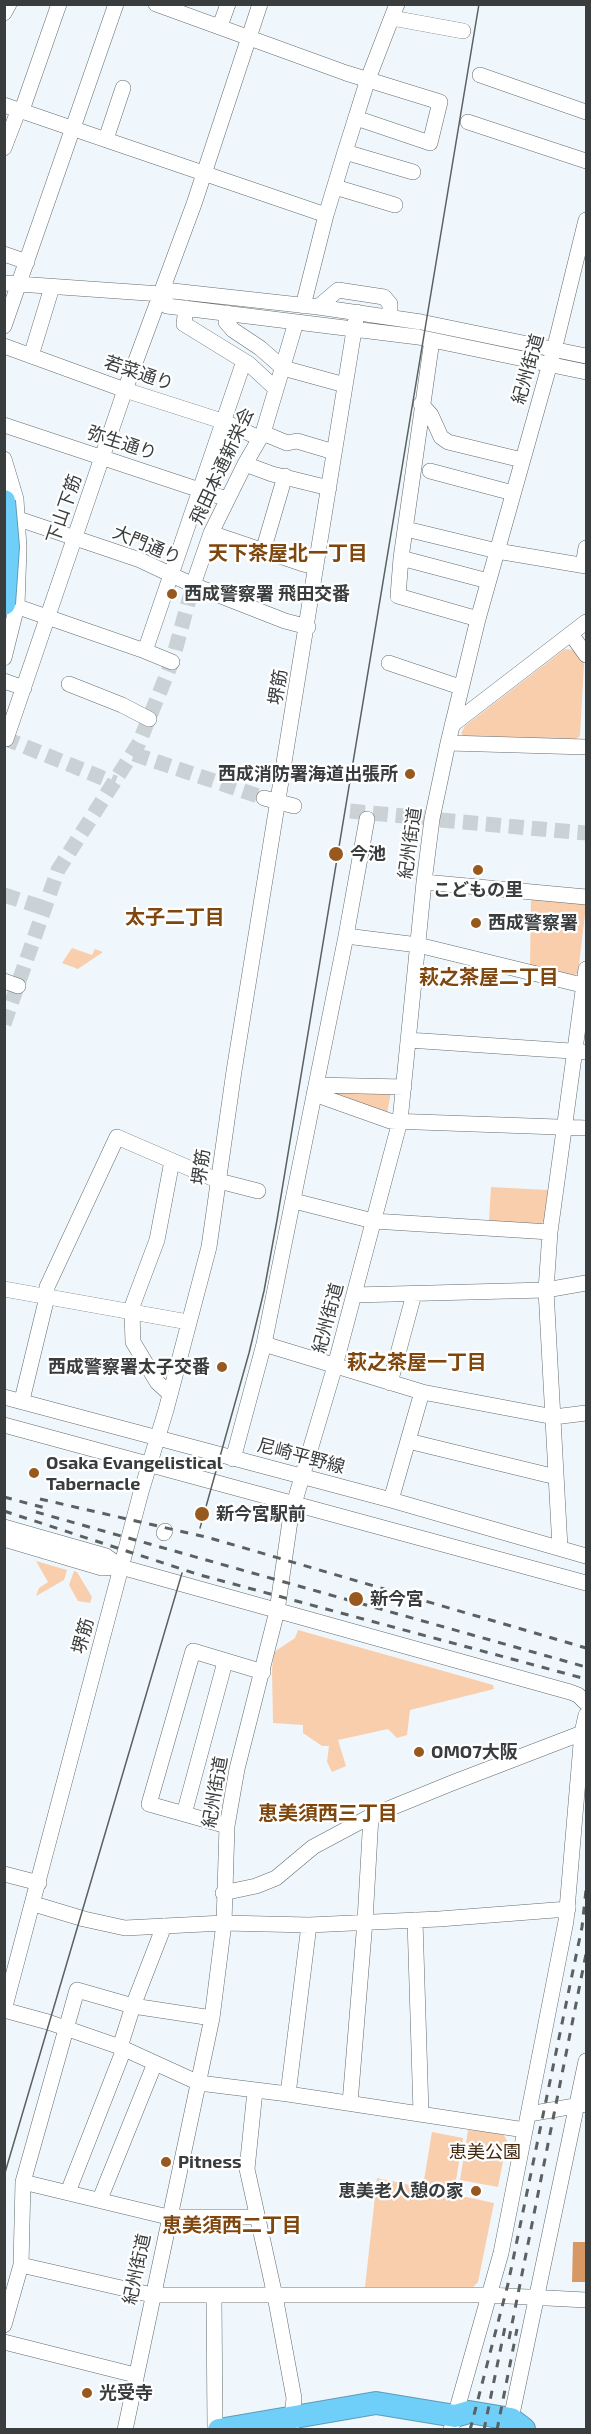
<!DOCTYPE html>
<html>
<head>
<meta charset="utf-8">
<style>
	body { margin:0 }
	#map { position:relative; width:591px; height:2434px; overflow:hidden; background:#eff7fc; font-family:"Exo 2",sans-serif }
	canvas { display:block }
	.frame { position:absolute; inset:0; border:6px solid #393d3e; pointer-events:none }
</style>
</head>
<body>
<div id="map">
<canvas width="591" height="2434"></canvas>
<div class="frame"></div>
</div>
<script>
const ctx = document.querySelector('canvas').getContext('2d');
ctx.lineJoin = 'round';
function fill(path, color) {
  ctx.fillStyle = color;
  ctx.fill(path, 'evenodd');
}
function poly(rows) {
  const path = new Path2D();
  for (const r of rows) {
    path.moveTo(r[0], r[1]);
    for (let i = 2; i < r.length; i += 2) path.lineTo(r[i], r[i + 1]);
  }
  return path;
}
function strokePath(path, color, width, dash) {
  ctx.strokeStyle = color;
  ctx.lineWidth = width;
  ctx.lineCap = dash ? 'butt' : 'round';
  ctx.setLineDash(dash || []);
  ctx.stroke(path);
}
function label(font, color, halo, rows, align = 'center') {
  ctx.font = font + ' "Exo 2","Noto Sans JP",sans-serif';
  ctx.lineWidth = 4.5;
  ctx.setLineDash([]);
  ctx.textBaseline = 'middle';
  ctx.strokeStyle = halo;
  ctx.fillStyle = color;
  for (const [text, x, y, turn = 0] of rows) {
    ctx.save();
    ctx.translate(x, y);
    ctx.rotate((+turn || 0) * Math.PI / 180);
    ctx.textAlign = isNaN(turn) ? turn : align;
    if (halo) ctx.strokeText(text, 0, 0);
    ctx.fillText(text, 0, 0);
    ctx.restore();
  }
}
fill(poly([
	[565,649,574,650,584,664,580,736,576,739,465,738,461,733,465,726],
	[531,898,584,903,586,906,578,973,573,976,530,965],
	[72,948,92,955,95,949,103,952,78,969,62,963],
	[391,1092,387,1114,329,1093],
	[491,1187,548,1190,544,1221,539,1225,489,1221],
	[36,1561,67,1570,64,1580,36,1596,39,1588,48,1582],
	[74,1571,77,1572,92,1597,90,1603,78,1601,69,1585],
	[298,1630,493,1685,494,1689,410,1710,407,1735,397,1738,388,1729,338,1740,346,1766,332,1772,327,1762,329,1746,322,1746,303,1733,303,1725,273,1723,272,1669,274,1652,295,1638],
	[468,2130,503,2133,507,2141,498,2187,460,2180],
	[432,2132,463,2138,454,2192,423,2186],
	[377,2178,494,2203,478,2282,473,2287,365,2287]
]), '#f9ceac');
fill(poly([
	[573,2242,586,2242,586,2282,572,2282]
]), '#d79864');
strokePath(poly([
	[4,738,115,783],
	[134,754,264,798],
	[350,811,424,818],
	[440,820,586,833],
	[4,895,44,908],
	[4,1024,58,870,139,743,172,662,193,585]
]), '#cbd2d6', 15, [15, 8]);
const minor = poly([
	[156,4,346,73,440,102,430,143,356,118],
	[4,13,9,4],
	[392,18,463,31],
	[220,26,228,4],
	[480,75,586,112],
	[4,105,326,215],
	[468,122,586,161],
	[106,139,123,88],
	[4,148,17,114,22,110,59,4],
	[345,152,413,172],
	[335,187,395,205],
	[4,254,27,262],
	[4,283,161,294,173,291,318,307,421,322,586,356],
	[161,294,167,306,418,337,586,372],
	[303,306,326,215,345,152,368,79,397,4],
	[318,307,338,290,384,297,390,304,390,317],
	[186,308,184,324,249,364,276,389],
	[357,312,234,1071,209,1247,166,1410,141,1492,4,2010,48,2022,120,2047,199,2083,288,2094,525,2130],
	[227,313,226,322,233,330,260,348,283,368,345,385],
	[4,326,116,4],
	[432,340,401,558,398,596,478,619],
	[4,346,125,390,225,422,259,438],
	[31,356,52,287],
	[421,404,431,415,441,437,448,442,522,460],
	[4,425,227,499],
	[263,433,287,443,297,441,334,452],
	[4,459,16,499,19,548,17,606,4,658],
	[245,464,272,474,329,488],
	[430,471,513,493],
	[4,514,140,560,193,585,285,621,308,627],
	[406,529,497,551,586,566],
	[211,533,303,564,316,567],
	[263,551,285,476],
	[401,558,488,581],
	[583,565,586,548],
	[193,585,211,533,245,464,263,433,294,329],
	[4,602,145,651,244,361],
	[571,634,586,655],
	[145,651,172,662],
	[389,663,460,687],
	[4,681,24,688],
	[69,684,122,705,149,719],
	[452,725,586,622],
	[6,739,125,390,194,204,260,4],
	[448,743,586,747],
	[264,798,294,806],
	[424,882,586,897],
	[346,936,418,945,586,986],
	[4,981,18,986],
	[408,1040,586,1052],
	[316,1085,404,1087],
	[314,1094,390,1121,586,1128],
	[294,1201,373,1221,550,1232],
	[4,1289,188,1322],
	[354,1295,546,1290,586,1283],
	[264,1344,422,1392,554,1417,586,1413],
	[390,1383,414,1294],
	[170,1394,157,1382,133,1342,132,1313,133,1304,157,1240,172,1161],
	[4,1397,391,1500,586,1556],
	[22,1400,47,1297,47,1287,117,1137,219,1181,258,1191],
	[4,1425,586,1583],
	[408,1441,556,1477],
	[233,1459,264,1344,346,936,367,819],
	[391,1500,422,1392],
	[4,1527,106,1556,121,1567],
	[164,1533,165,1531],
	[4,1539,102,1568,121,1567,570,1692,578,1695,586,1703],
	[560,1548,546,1290,550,1232,586,969],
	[184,1814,225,1662],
	[227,1826,149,1804,193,1651,263,1672],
	[4,1874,39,1883],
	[223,1893,256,1886,276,1878,313,1847,371,1816,452,1783,582,1733],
	[34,1904,84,1919,125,1928,224,1923,309,1925,439,1919,568,1909],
	[415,1920,421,2113],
	[120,2047,133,2006,164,1926],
	[255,2091,247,2169,275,2296,294,2398,291,2430],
	[288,2094,309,1925],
	[350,2103,365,1921,371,1816],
	[529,2114,586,2104],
	[23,2182,168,2217,257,2217],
	[68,2192,124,2049],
	[100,2199,155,2063],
	[21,2265,152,2295,489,2295,586,2300],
	[214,2297,215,2430],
	[4,2325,21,2265,23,2182,77,1990,133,2006,212,2018],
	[4,2342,135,2375],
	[511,2419,586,2061],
	[125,2430,212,2018,224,1923,227,1826,237,1769,277,1611,291,1514,335,1366,400,1121,424,882,432,819,448,743,478,619,556,342,586,220],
	[451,2430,501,2253,566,1921,582,1733,586,1715]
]);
const highway = poly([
	[219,2430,376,2403,455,2416,469,2412,511,2419,524,2429]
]);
strokePath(minor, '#646c6f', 16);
strokePath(highway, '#5c9cb7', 24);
strokePath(minor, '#fff', 15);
strokePath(highway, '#6fcff8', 22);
strokePath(poly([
	[200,1528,249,1353,264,1291,277,1220,479,4],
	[4,2176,182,1573]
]), '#5b6061', 1.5);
strokePath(poly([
	[4,1497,49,1509],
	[40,1499,210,1538,586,1648],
	[4,1511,200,1575,586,1679],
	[36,1512,586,1667],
	[509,2339,586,1954],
	[470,2430,508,2284,582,1927,586,1890],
	[484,2430,505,2327],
	[497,2430,517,2329]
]), '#5b6061', 3, [8, 8]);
const highwayBridge = poly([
	[4,501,8,547,4,604]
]);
strokePath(highwayBridge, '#5c9cb7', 24, []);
strokePath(highwayBridge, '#6fcff8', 22);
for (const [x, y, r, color] of [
	[172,594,6,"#97591e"],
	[410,774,6,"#97591e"],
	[336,854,8,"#97591e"],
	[478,870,6,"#97591e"],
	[476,923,6,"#97591e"],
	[222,1367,6,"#97591e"],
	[34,1473,6,"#97591e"],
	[202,1514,8,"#97591e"],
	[356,1599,8,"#97591e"],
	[419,1752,6,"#97591e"],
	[166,2162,6,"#97591e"],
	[476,2191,6,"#97591e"],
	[87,2393,6,"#97591e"]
]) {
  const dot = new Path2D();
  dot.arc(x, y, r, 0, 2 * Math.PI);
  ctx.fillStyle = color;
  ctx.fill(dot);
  strokePath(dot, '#fff', 2);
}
label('18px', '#393d3e', '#fff', [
	["紀州街道",528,369,-74],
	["若菜通り",139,373,19],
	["弥生通り",122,443,18],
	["飛田本通新栄会",222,466,-65],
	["下山下筋",64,509,-71],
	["大門通り",147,545,23],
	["堺筋",278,687,-81],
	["紀州街道",410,843,-82],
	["堺筋",201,1167,-82],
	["紀州街道",328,1318,-75],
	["尼崎平野線",301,1456,15],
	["堺筋",83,1636,-75],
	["紀州街道",215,1792,-80],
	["紀州街道",137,2269,-78]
]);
label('bold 18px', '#393d3e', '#fff', [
	["西成警察署 飛田交番",184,594],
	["西成消防署海道出張所",398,774,"right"],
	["今池",350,854],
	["こどもの里",478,890,"center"],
	["西成警察署",488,923],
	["西成警察署太子交番",210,1367,"right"],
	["Osaka Evangelistical",46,1463],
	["Tabernacle",46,1484],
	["新今宮駅前",216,1514],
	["新今宮",370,1599],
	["OMO7大阪",431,1752],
	["Pitness",178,2162],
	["恵美老人憩の家",464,2191,"right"],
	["光受寺",99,2393]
], 'left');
label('18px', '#40260f', '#fff', [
	["恵美公園",485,2152]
]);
label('bold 20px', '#7f470e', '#fff', [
	["天下茶屋北一丁目",288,553],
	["太子二丁目",175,917],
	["萩之茶屋二丁目",489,977],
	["萩之茶屋一丁目",417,1362],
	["恵美須西三丁目",328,1813],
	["恵美須西二丁目",232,2225]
]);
</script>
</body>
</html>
